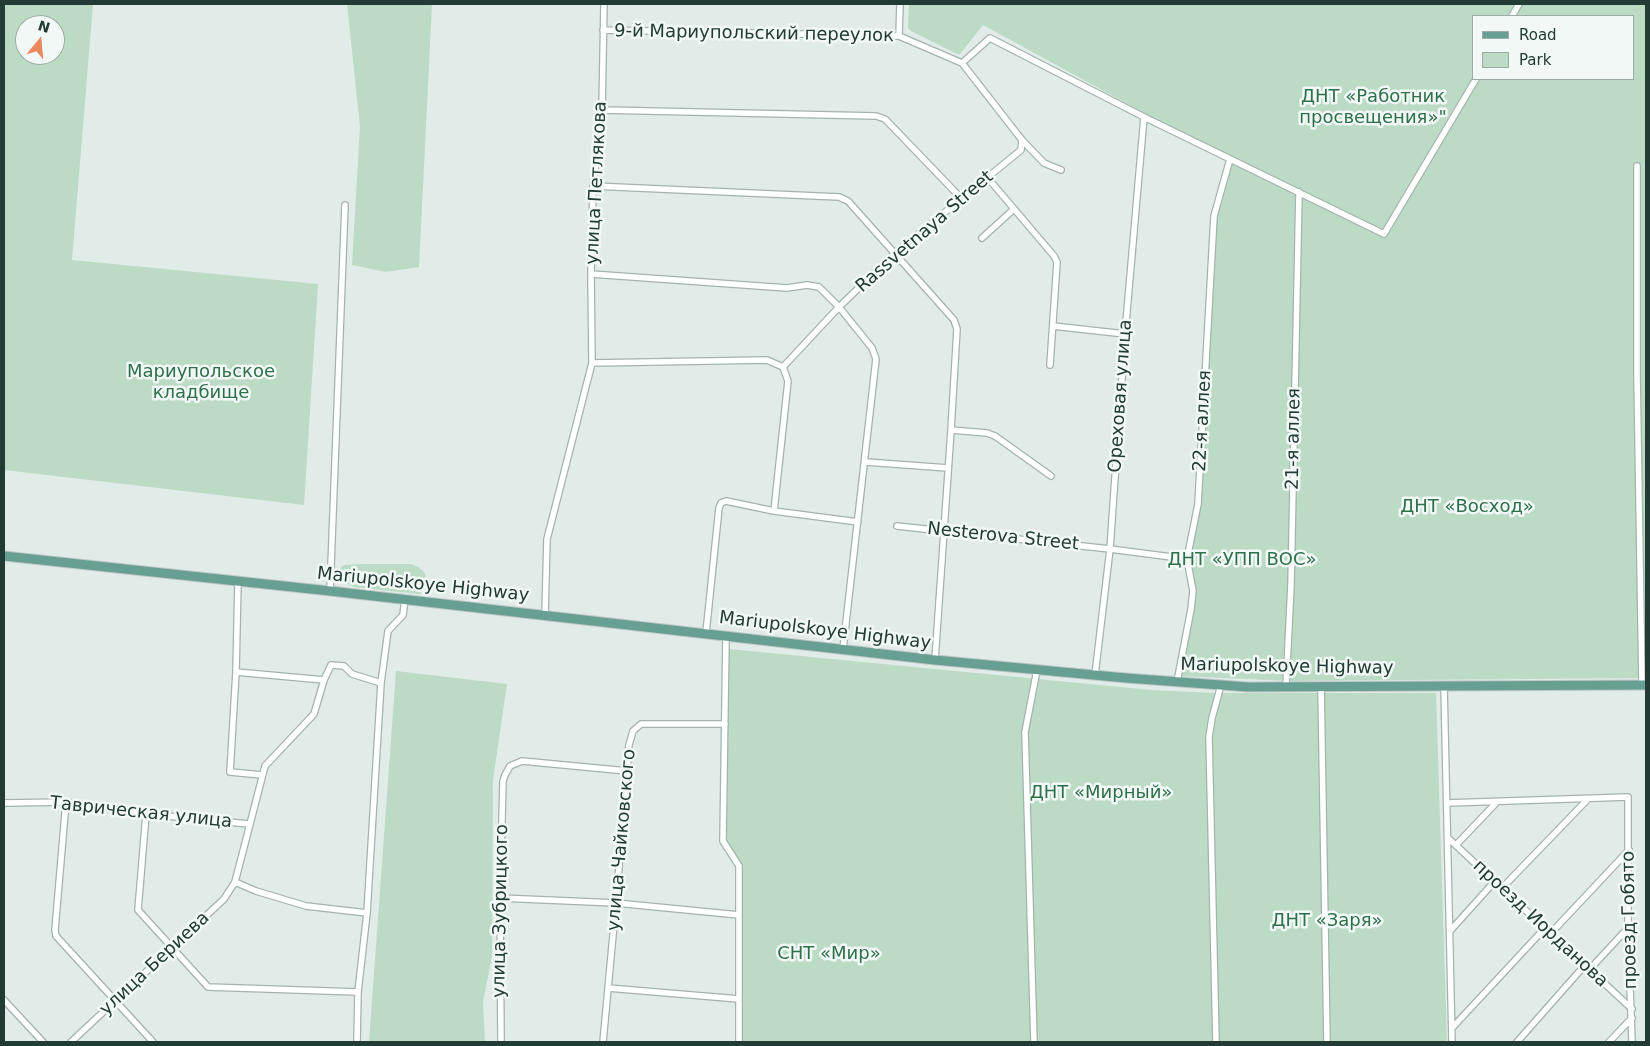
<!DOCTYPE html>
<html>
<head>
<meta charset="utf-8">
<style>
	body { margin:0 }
	#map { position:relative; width:1650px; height:1046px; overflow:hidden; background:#e1ebe7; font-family:"DejaVu Sans",sans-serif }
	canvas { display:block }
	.frame { position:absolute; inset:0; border:5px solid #223b35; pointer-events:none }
	.legend { position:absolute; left:1472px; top:15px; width:162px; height:65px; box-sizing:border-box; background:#f1f8f5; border:1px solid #9eaca8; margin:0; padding:6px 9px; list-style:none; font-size:15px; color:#223b35 }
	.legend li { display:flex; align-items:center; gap:10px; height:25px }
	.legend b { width:25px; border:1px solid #9eaca8 }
	.north { position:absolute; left:15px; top:15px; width:50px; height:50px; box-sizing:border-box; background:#f1f8f5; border:1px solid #9eaca8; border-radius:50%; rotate:17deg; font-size:14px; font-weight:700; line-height:20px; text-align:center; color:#223b35 }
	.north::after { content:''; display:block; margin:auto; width:18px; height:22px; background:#ec875e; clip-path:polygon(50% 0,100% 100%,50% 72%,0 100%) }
</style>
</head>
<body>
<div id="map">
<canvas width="1650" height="1046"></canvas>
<div class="frame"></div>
<ul class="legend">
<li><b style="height:6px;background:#679f93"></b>Road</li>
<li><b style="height:14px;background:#bbdbc5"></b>Park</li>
</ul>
<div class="north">N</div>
</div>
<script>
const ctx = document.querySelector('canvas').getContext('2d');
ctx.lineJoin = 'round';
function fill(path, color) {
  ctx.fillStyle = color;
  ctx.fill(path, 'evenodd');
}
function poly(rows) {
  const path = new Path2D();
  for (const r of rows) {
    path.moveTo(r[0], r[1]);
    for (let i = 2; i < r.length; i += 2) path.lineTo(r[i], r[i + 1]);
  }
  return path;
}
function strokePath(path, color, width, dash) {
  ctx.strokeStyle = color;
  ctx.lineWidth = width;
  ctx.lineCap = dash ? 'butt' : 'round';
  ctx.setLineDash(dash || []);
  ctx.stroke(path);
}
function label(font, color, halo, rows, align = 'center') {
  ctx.font = font + ' "DejaVu Sans",sans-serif';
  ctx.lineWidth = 5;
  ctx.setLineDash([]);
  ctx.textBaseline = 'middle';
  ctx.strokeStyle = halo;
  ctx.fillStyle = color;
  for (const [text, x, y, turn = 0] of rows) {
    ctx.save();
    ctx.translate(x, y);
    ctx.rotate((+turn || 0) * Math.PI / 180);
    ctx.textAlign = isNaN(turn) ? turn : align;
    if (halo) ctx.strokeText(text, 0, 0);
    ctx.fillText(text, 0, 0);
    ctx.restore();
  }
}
fill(poly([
	[4,4,93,4,72,260,318,284,304,505,4,470],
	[25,25,55,25,55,55,25,55],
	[347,4,432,4,419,267,386,272,352,265,360,126],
	[909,4,1646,4,1646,678,1291,681,1178,676,1193,590,1191,559,1192,534,1198,504,1214,216,1229,155,1148,115,983,25,960,54,957,54,911,31,908,28],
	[1474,16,1634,16,1634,79,1474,79],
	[363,564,411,564,418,567,424,572,426,578,425,590,419,594,354,587,346,583,338,573,338,570,344,565],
	[729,649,1151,690,1215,693,1436,693,1447,1042,741,1042,740,865,724,841],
	[396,671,507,684,493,780,492,956,483,1002,485,1042,369,1042]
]), '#bbdbc5');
const street = poly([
	[1512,16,1519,4],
	[603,30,899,36,962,63,1022,140,1044,163,1061,170],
	[899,36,900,4],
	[962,63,990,38,1144,117,1384,234,1476,79],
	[602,110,876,116,885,119,961,198],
	[1637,166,1637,374,1642,685],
	[987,177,1054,256,1057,262,1050,365],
	[593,186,839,197,848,201,954,320,957,329,951,430,935,660],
	[982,238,1014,209],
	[591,274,787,288,807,285,819,287,839,307,872,348,876,359,843,649],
	[1053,326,1125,334],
	[592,363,767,360,783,367,788,381,774,511],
	[783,367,839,307,895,253,1021,150,1022,140],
	[951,430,987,433,995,436,1051,476],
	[866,462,948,468],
	[897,526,1110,549,1187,559],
	[238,581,236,672,230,772,262,775],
	[330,591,345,205],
	[545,615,547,539,592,363,591,274,593,186,602,110,604,4],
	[706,633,719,508,721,503,726,501,774,511,858,522],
	[726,636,723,841,739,866,739,1042],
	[236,672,324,680],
	[1095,675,1110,549,1125,334,1144,117],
	[1177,682,1191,609,1193,591,1187,559,1198,504,1214,216,1230,159],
	[1286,686,1291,585,1299,192],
	[1321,686,1327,1042],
	[1444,686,1452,1042],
	[66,802,55,930,56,936,153,1042],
	[4,803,66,802,146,814,249,824],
	[1447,803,1628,797,1628,928,1632,1042],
	[146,814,138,910,208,987,358,992],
	[1448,838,1632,1009],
	[1456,845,1497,802],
	[235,882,256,891,306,906,367,913],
	[1502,888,1588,799],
	[500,898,616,903,739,915],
	[1450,931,1495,881],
	[1551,933,1629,850],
	[1589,970,1628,928],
	[608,988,739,999],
	[4,1000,43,1042],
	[1452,1028,1545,928],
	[71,1042,224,899,235,882,265,766,314,714,324,680,331,665,344,666,352,674,381,683],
	[357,1042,358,992,367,913,381,683,388,631,403,615,405,599],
	[501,1042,500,898,503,781,505,775,510,766,522,761,627,771],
	[603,1042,616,903,629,745,633,731,641,724,725,724],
	[1034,1042,1025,732,1037,670],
	[1216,1042,1209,737,1212,718,1221,685],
	[1517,1042,1585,965],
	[1609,1042,1632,1018]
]);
const primary = poly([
	[4,556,330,591,935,660,1126,678,1248,687,1646,685]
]);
strokePath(street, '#a4b3ae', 8);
strokePath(primary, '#c1c8c6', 11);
strokePath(street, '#fff', 5.5);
strokePath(primary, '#679f93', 9);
label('18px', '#223b35', '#f1f8f5', [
	["9-й Мариупольский переулок",754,34,1],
	["улица Петлякова",597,183,-87],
	["Rassvetnaya Street",925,232,-41],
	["Ореховая улица",1121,396,-86],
	["22-я аллея",1203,421,-87],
	["21-я аллея",1294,439,-89],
	["Nesterova Street",1003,537,6],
	["Mariupolskoye Highway",423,585,6],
	["Mariupolskoye Highway",825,631,7],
	["Mariupolskoye Highway",1287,667,1],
	["Таврическая улица",141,813,6],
	["улица Чайковского",622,840,-85],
	["улица Зубрицкого",501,911,-89],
	["проезд Гобято",1630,920,-91],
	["проезд Иорданова",1540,924,43],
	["улица Бериева",155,964,-43]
]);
label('18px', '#2e704a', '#f1f8f5', [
	["ДНТ «Работник",1373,97],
	["просвещения»\"",1373,118],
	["Мариупольское",201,372],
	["кладбище",201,393],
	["ДНТ «Восход»",1467,507],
	["ДНТ «УПП ВОС»",1242,560],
	["ДНТ «Мирный»",1101,793],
	["ДНТ «Заря»",1327,921],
	["СНТ «Мир»",829,954]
]);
</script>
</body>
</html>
